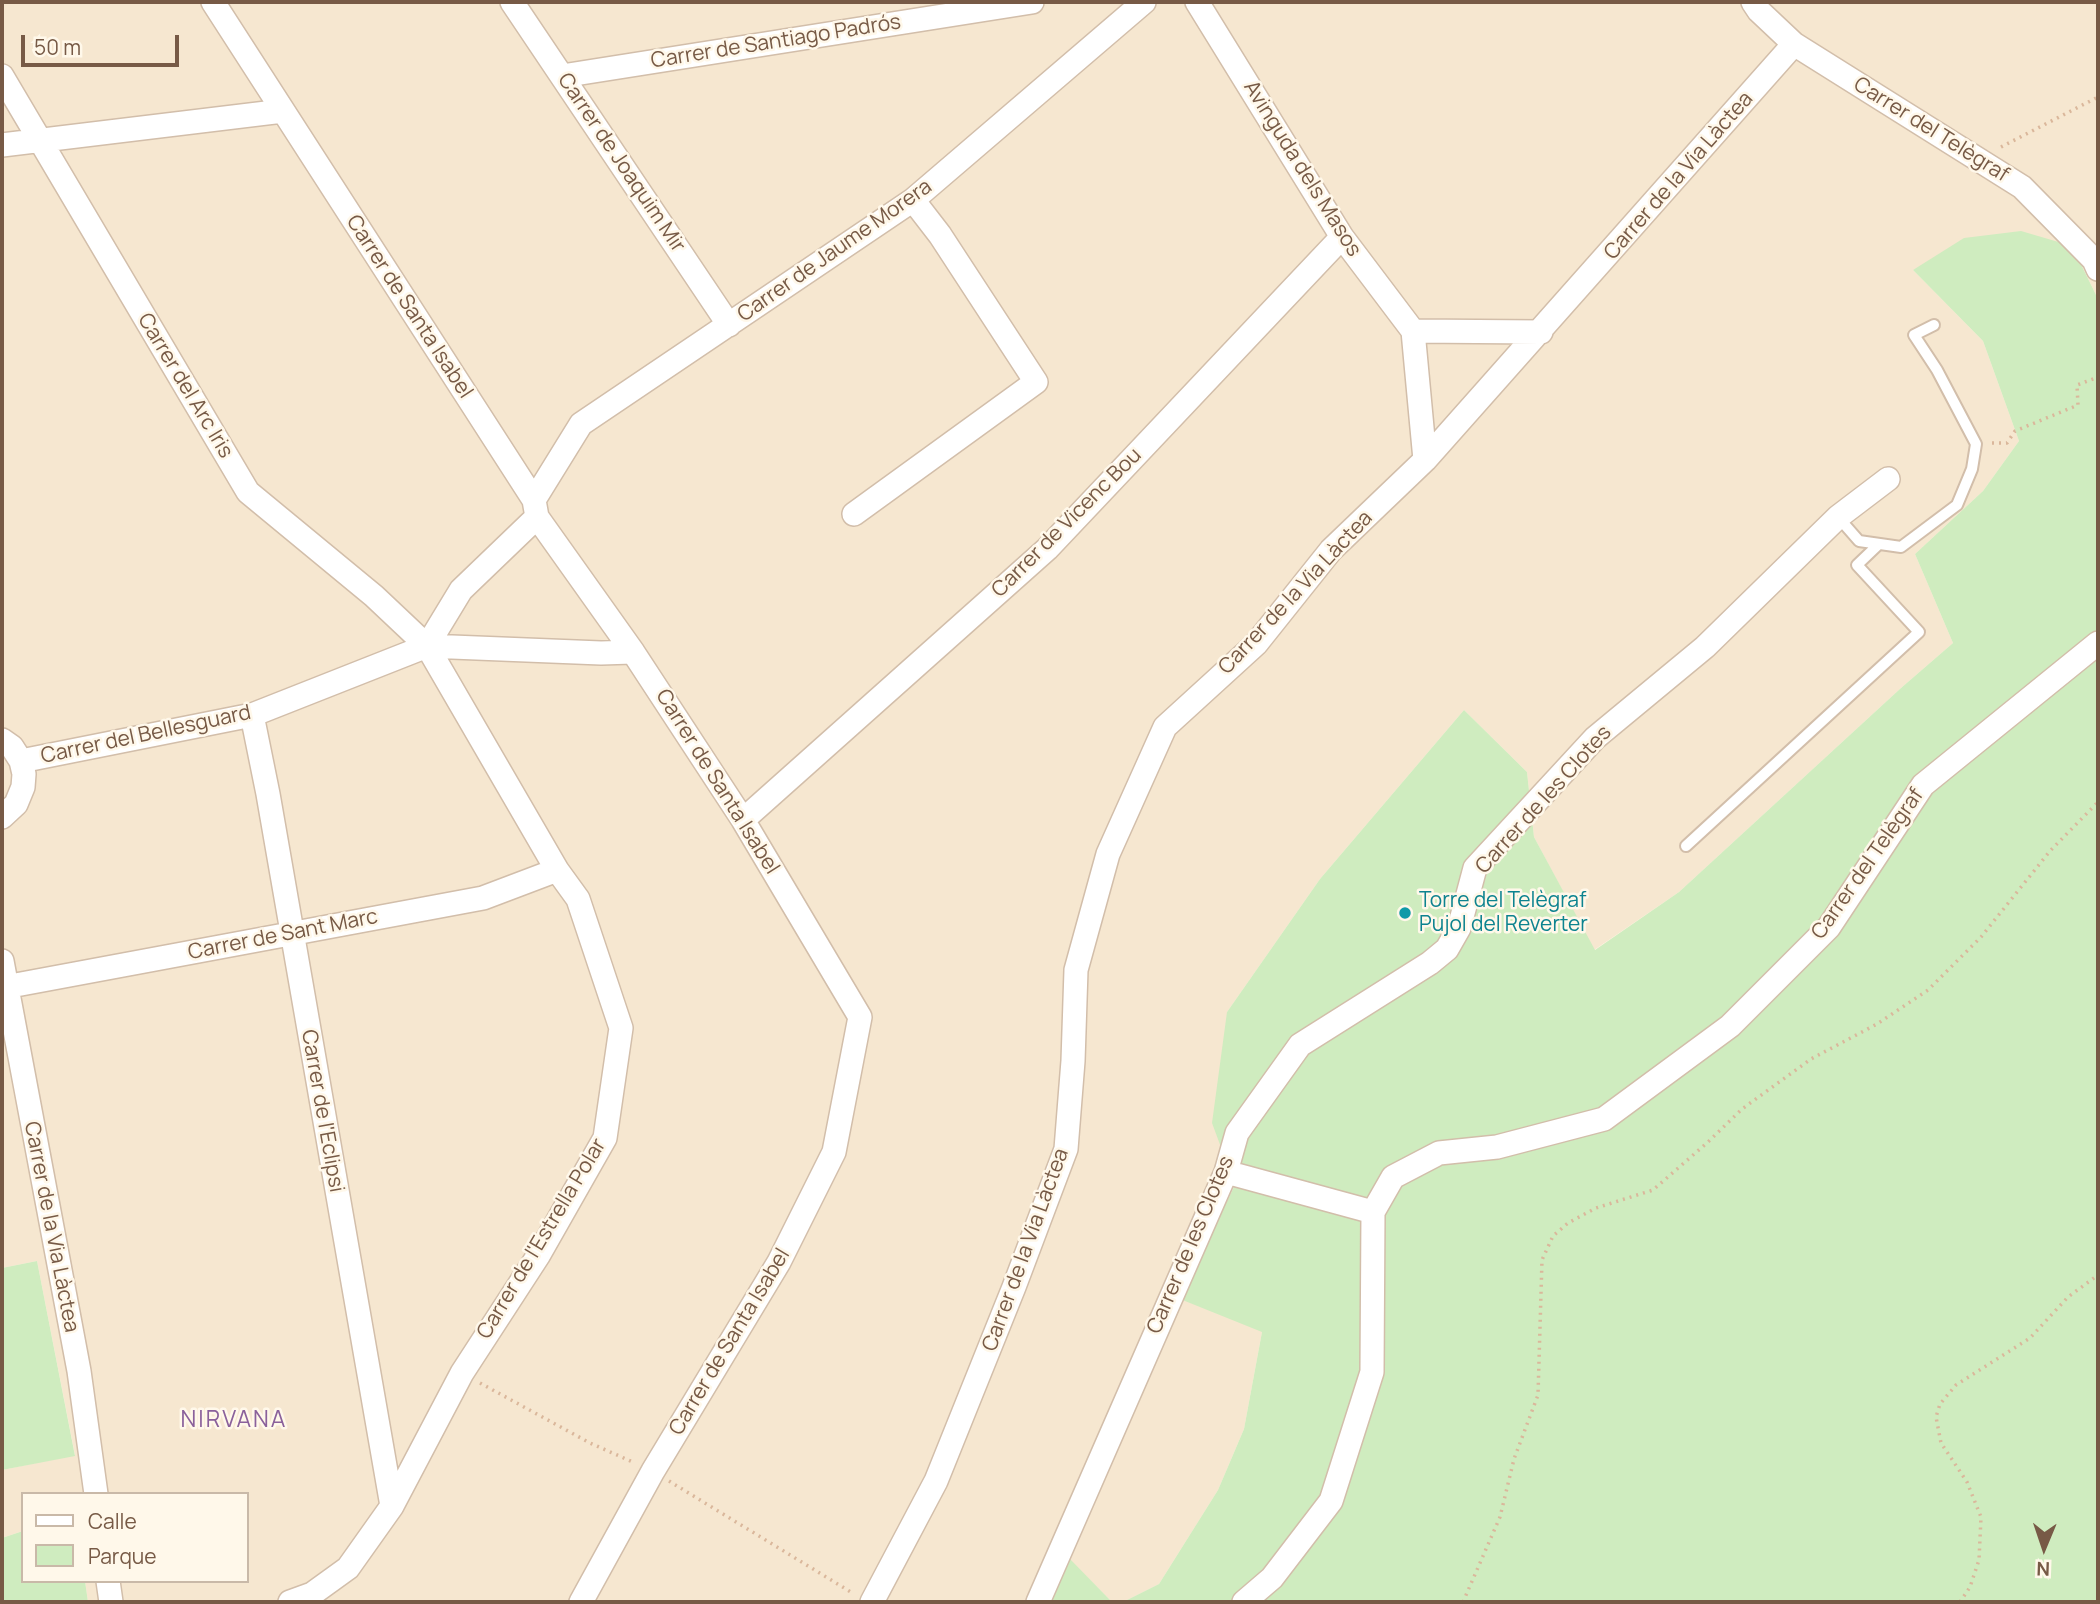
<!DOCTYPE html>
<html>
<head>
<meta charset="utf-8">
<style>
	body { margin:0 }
	#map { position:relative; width:2100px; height:1604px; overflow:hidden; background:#fef4e2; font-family:Manrope,sans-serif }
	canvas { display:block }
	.frame { position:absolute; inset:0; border:4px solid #775a46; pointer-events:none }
	.legend { position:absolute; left:21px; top:1492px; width:228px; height:91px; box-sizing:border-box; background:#fff8ea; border:2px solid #c9b9a8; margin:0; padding:9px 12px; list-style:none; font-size:21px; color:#775a46 }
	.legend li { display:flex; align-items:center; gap:14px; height:35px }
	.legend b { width:35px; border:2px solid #c9b9a8 }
	.north { position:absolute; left:2009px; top:1513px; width:70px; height:70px; -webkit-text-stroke:5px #fff8ea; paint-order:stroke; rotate:182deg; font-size:19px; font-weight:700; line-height:28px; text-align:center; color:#775a46 }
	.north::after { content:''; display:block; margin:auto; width:24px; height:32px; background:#775a46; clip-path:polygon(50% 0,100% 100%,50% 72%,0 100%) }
	.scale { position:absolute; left:21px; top:35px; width:158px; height:32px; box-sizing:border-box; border:4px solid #775a46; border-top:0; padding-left:9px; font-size:21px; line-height:24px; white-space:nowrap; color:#775a46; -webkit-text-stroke:5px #fff8ea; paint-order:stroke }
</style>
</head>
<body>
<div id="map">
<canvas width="2100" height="1604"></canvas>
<div class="frame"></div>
<ul class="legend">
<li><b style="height:9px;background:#fff"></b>Calle</li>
<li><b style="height:19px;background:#cfecbf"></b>Parque</li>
</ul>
<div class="north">N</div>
<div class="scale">50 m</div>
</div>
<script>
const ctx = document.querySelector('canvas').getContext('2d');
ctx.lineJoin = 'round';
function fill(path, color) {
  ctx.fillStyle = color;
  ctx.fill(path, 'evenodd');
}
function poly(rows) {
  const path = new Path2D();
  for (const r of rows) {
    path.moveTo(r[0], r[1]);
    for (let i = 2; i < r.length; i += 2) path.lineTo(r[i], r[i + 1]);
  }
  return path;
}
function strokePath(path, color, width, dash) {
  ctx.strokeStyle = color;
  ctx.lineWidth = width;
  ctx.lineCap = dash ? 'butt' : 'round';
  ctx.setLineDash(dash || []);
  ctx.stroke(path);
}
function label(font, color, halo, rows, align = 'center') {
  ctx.font = font + ' Manrope,sans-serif';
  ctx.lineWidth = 5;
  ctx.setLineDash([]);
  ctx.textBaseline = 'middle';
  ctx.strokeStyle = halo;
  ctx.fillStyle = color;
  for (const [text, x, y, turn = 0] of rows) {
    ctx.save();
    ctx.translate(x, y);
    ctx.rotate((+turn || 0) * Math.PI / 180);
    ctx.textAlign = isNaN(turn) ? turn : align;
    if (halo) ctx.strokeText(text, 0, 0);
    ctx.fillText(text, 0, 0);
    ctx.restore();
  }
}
fill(poly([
	[2,2,2098,2,2098,299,2072,246,1913,270,1983,341,2019,441,1983,491,1915,554,1953,643,1901,688,1679,892,1594,950,1534,837,1527,772,1464,710,1320,879,1227,1012,1235,1185,1262,1332,1244,1429,1218,1490,1159,1584,1123,1602,1112,1602,1069,1559,1049,1602,88,1602,85,1581,247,1581,247,1494,23,1494,23,1531,2,1538,2,1470,75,1455,37,1261,2,1268]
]), '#f6e7d0');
fill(poly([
	[2021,231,2072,246,2098,299,2098,1602,1123,1602,1159,1584,1218,1490,1244,1429,1262,1332,1180,1299,1235,1185,1212,1123,1227,1012,1320,879,1464,710,1527,772,1534,837,1595,950,1679,892,1901,688,1953,643,1915,554,1983,491,2019,441,1983,341,1913,270,1964,238],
	[37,1261,75,1456,2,1470,2,1268],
	[23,1531,23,1581,85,1581,88,1602,2,1602,2,1538],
	[1069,1558,1112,1602,1049,1602]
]), '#cfecbf');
const lane = poly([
	[1838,517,1859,541,1901,547,1957,505,1972,469,1976,444,1937,370,1914,335,1934,325],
	[1686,846,1919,632,1857,565,1879,544]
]);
const street = poly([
	[213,2,534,500,537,517,633,652,743,820,860,1017,834,1152,779,1262,653,1471,581,1602],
	[512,2,729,325],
	[1197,2,1342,237,1413,331,1425,460],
	[1753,2,1759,11,1794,44,2022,187,2094,260,2098,269],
	[2,76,248,492,374,596,427,646,557,870,578,899,621,1028,605,1138,538,1256,462,1373,392,1506,348,1568,312,1594,290,1602],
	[562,76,1032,2],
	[2,145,283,111],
	[1413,331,1541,332],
	[534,500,581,424,913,200,1144,2],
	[854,514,1036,382,940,235,913,200],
	[427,646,461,590,537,517],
	[252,715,268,794,392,1506],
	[2,740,12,747,21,761,24,774,23,787,16,804,2,817],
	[21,761,252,715,427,646,601,653,633,652],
	[743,820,1047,549,1342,237],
	[2,961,79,1371,96,1494],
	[5,987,483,898,557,870],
	[1226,1172,1373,1212],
	[108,1581,111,1602],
	[872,1602,936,1481,1014,1287,1066,1149,1073,1061,1076,970,1108,854,1165,727,1256,644,1331,550,1425,460,1794,44],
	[1038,1602,1226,1172,1237,1133,1300,1045,1430,963,1447,949,1459,928,1475,868,1595,738,1705,647,1838,517,1888,479],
	[1244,1602,1272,1578,1331,1501,1372,1372,1373,1212,1393,1177,1439,1153,1497,1147,1604,1119,1730,1026,1829,927,1923,785,2098,643]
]);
strokePath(lane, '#d2beaa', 14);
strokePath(street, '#d2beaa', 26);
strokePath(poly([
	[2001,147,2098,97],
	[1992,443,2007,443,2015,431,2078,405,2077,385,2098,377],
	[480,1383,590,1443,635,1463],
	[669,1481,854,1594],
	[1463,1602,1500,1517,1514,1459,1538,1395,1542,1260,1553,1236,1568,1223,1596,1208,1653,1190,1708,1142,1742,1109,1811,1059,1877,1024,1928,990,1981,937,2050,851,2098,802],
	[1960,1602,1970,1587,1979,1560,1981,1517,1967,1482,1941,1443,1936,1417,1940,1404,1956,1385,2030,1338,2068,1297,2098,1275]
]), '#dab79b', 3.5, [2, 5]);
strokePath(lane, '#fff', 10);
strokePath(street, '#fff', 23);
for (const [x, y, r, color] of [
	[1405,913,7,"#0f9aa8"]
]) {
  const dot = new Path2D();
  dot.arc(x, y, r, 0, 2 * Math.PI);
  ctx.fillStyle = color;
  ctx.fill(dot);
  strokePath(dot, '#fff8ea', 2.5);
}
label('21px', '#775a46', '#fff8ea', [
	["Carrer de Santiago Padrós",776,42,-9],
	["Carrer del Telègraf",1931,130,32],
	["Carrer de Joaquim Mir",621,163,56],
	["Avinguda dels Masos",1302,169,58],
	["Carrer de la Via Làctea",1679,176,-49],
	["Carrer de Jaume Morera",835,251,-35],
	["Carrer de Santa Isabel",409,307,57],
	["Carrer del Arc Iris",185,386,59],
	["Carrer de Vicenc Bou",1067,523,-45],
	["Carrer de la Via Làctea",1296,593,-47],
	["Carrer del Bellesguard",146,735,-12],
	["Carrer de Santa Isabel",717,782,58],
	["Carrer de les Clotes",1544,800,-48],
	["Carrer del Telègraf",1868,864,-55],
	["Carrer de Sant Marc",283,935,-11],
	["Carrer de l'Eclipsi",322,1111,80],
	["Carrer de la Via Làctea",51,1227,79],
	["Carrer de l'Estrella Polar",542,1239,-59],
	["Carrer de les Clotes",1191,1245,-67],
	["Carrer de la Via Làctea",1026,1250,-70],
	["Carrer de Santa Isabel",730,1342,-59]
]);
label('21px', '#0d838f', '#fff8ea', [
	["Torre del Telègraf",1419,901],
	["Pujol del Reverter",1419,925]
], 'left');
ctx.letterSpacing = '2px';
label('23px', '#8b619b', '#fff8ea', [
	["NIRVANA",234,1421]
]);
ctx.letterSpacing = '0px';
</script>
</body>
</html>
